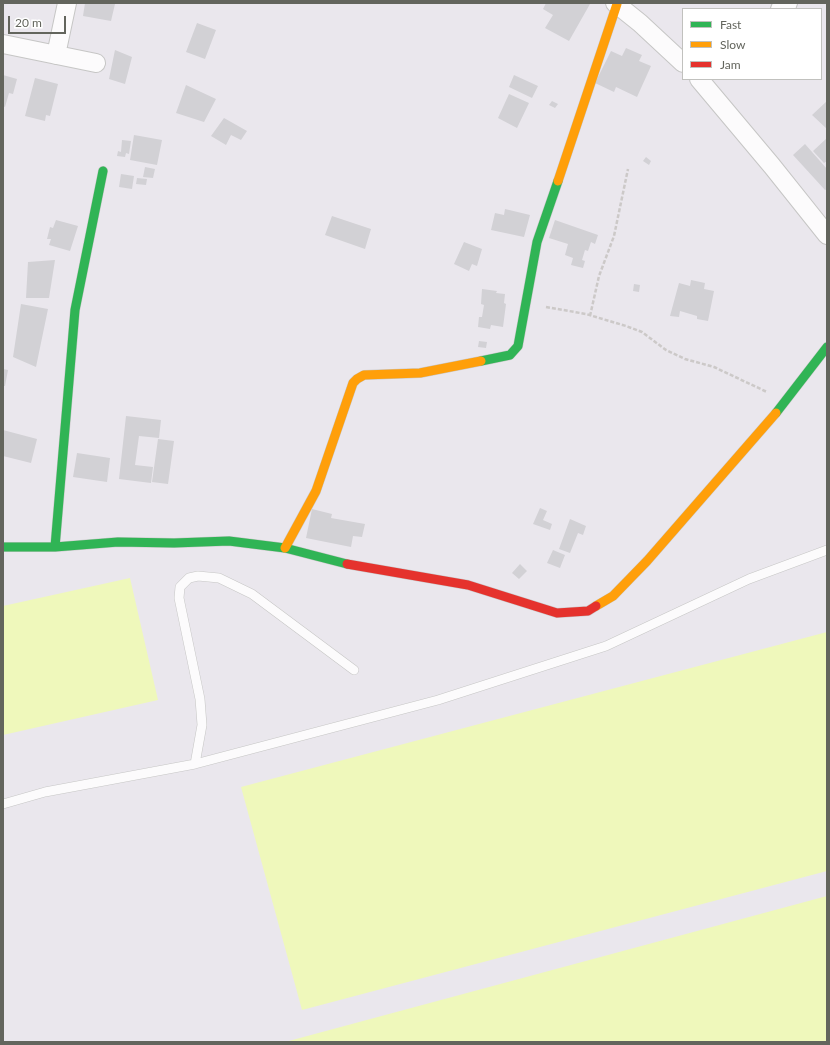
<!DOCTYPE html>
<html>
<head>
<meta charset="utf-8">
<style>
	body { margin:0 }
	#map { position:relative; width:830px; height:1045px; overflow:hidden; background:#eae7ed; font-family:Lato,sans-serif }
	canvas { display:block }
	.frame { position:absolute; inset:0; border:4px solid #63655d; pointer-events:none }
	.legend { position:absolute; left:682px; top:8px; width:140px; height:72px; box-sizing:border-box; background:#fff; border:1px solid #c1c1be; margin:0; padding:5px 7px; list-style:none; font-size:12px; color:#63655d }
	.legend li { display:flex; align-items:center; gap:8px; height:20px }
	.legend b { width:20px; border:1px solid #c1c1be }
	.scale { position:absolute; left:8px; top:16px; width:58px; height:18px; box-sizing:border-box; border:2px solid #63655d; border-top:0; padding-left:5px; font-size:12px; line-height:14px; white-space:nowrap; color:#63655d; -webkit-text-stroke:3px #fff; paint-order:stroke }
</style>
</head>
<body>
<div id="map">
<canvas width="830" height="1045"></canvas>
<div class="frame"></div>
<ul class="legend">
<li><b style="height:5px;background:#30b455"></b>Fast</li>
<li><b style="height:5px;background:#ff9f0a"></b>Slow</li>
<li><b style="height:5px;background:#e5322d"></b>Jam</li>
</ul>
<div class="scale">20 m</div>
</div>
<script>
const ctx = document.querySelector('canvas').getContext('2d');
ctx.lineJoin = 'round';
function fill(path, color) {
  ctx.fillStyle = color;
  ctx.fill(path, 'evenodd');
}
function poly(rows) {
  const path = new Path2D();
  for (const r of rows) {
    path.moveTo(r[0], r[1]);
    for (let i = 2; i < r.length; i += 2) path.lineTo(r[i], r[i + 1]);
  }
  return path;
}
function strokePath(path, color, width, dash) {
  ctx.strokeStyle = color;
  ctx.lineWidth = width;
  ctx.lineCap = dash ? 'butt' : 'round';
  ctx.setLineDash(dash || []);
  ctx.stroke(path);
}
fill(poly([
	[130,578,158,700,3,735,3,606],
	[827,632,827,871,302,1010,241,787],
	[827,896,827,1042,285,1042]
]), '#eff8bb');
fill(poly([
	[85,3,115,4,111,21,83,16],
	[546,3,590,4,569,41,545,28,553,15,543,9],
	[197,23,216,30,205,59,186,52],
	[626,48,642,55,639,61,651,66,637,97,616,87,614,92,595,83,611,51,622,56],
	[115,50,132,57,125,84,109,79],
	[3,75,17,79,13,94,9,93,5,107,3,106],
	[514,75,538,86,532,98,509,87],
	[35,78,58,84,50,116,46,115,45,121,25,116],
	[186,85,216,99,204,122,176,113],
	[509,94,529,103,517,128,498,118],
	[552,101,558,104,555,108,549,105],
	[827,101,827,129,812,115],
	[224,118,247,131,241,140,231,135,226,145,211,136],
	[134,135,162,140,157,165,130,160],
	[827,138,827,161,824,163,813,151],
	[122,140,131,141,129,154,126,153,125,157,117,156,118,151,121,152],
	[805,144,827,169,827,189,825,190,793,155],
	[646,157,651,161,649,165,643,161],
	[145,167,155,169,153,178,143,177],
	[121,174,134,176,132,189,119,187],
	[137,178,147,179,146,185,136,184],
	[505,209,530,215,524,237,491,230,495,213,504,215],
	[332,216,371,229,365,249,325,235],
	[56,220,78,226,70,251,49,245,51,239,47,239,50,227,53,228],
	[555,220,598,235,595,244,591,242,588,251,585,250,582,260,585,261,583,268,571,265,573,258,565,255,568,244,549,238],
	[464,242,482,249,477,266,472,264,469,271,454,264],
	[55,260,49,298,26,298,28,262],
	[691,280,705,283,704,289,714,291,708,321,697,319,697,316,680,311,679,317,670,316,679,283,690,286],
	[634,284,640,285,639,292,633,291],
	[482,289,497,291,496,293,505,294,504,303,506,304,503,327,491,325,490,329,478,327,479,317,482,317,484,305,481,304],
	[21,304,48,309,36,367,13,357],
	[479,341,487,342,486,348,478,347],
	[3,369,8,370,5,386,3,386],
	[126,416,161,420,159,438,139,436,135,465,153,467,151,483,119,479],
	[3,430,37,439,31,463,3,456],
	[158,439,174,441,168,484,152,482],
	[77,453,110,458,107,482,73,477],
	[540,508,547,511,543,520,552,524,550,530,533,524],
	[312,509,332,514,331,518,365,524,362,537,353,536,351,547,306,538],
	[570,519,586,526,583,535,578,533,570,553,559,549],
	[553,550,565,555,560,568,547,563],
	[520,564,527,571,519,579,512,573]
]), '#d2d1d5');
const lane = poly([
	[195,764,202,725,200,699,179,598,180,587,189,578,198,576,219,578,252,594,354,670],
	[3,804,45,792,195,764,438,700,606,646,749,579,827,550]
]);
const street = poly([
	[615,3,640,23,683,63],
	[780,9,788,3],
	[3,44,96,63],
	[56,55,67,3],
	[699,79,772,166,827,235]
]);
const fast = poly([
	[481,361,510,355,518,346,537,242,558,181],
	[776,413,827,347],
	[3,547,55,547,118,542,174,543,229,541,285,548,347,564],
	[55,547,75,310,103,171]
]);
const slow = poly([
	[558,181,617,4],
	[285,548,316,491,353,383,357,379,364,375,420,373,481,361],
	[596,606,613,596,647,561,776,413]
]);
const jam = poly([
	[347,564,468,585,557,613,588,611,596,606]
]);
strokePath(lane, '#c6c6c5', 10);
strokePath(street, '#c6c6c5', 20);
strokePath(fast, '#c8c7c7', 10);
strokePath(slow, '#c8c7c7', 10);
strokePath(jam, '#c8c7c7', 10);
strokePath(poly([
	[546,307,586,314,626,326,642,332,666,350,685,359,714,367,767,392],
	[590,316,599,276,614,236,628,169]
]), '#ccc9c8', 2.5, [4, 2]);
strokePath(lane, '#fcfbfc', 9);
strokePath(street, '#fcfbfc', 18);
strokePath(fast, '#30b455', 9);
strokePath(slow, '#ff9f0a', 9);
strokePath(jam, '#e5322d', 9);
</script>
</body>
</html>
